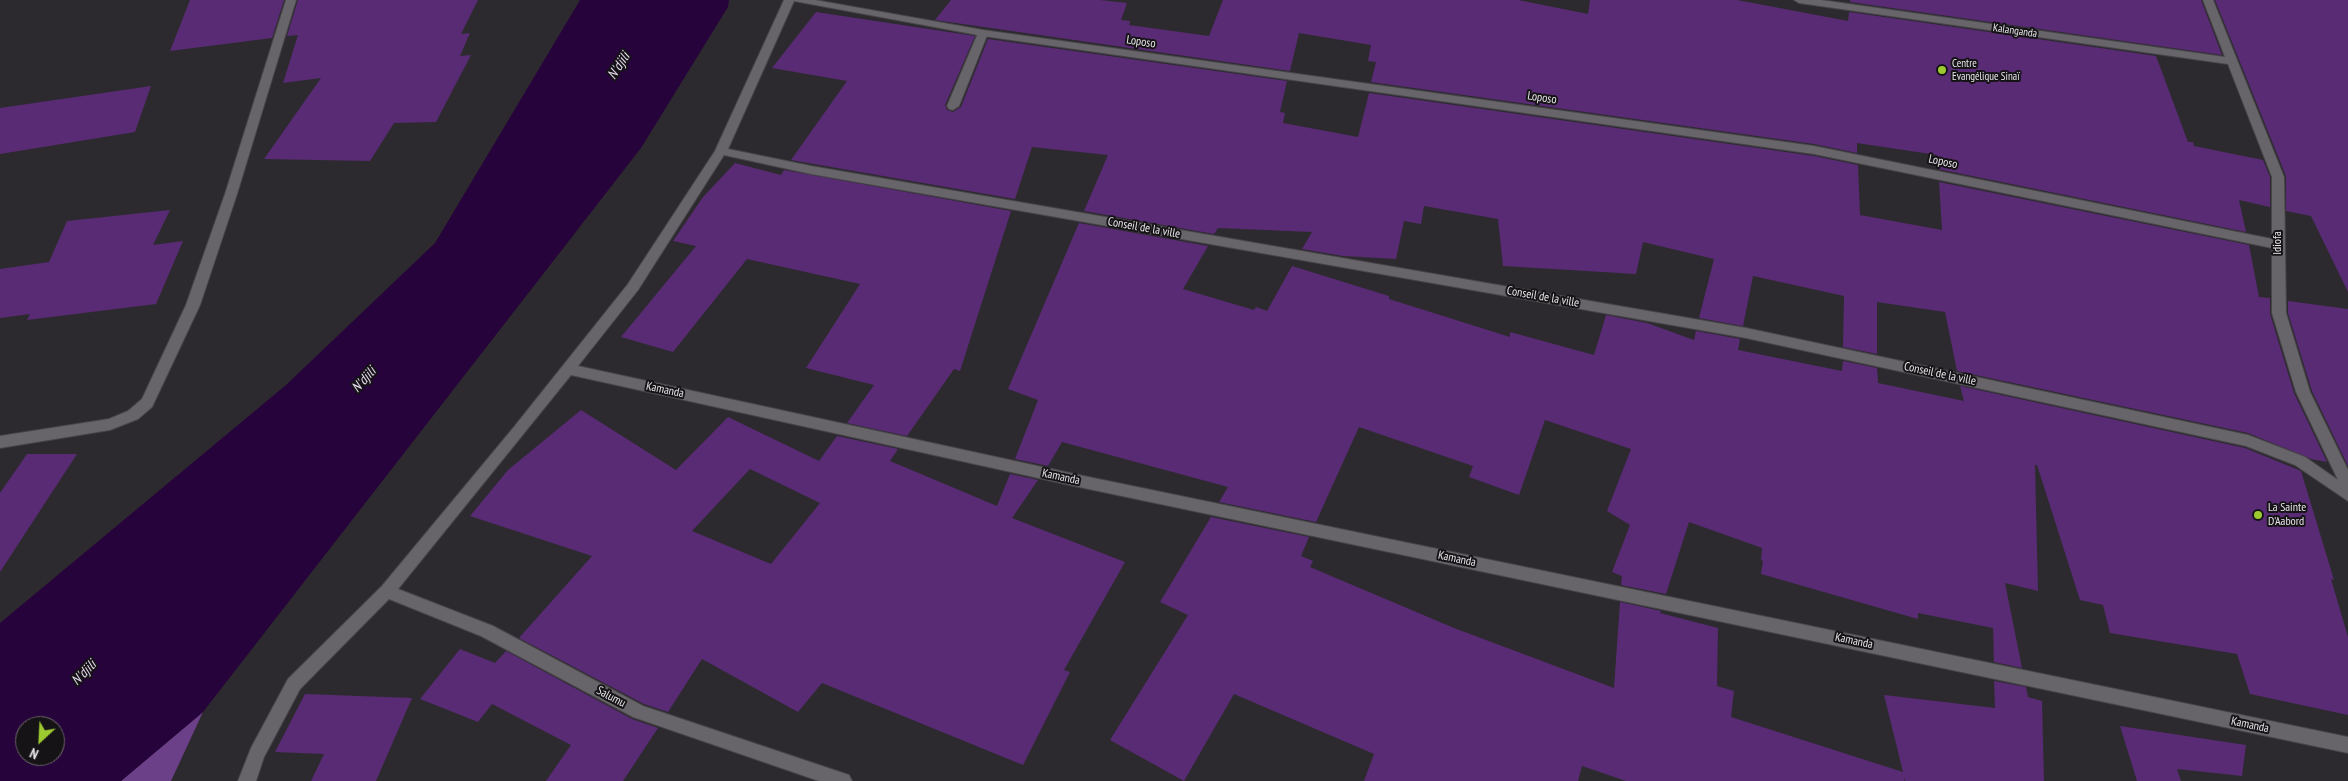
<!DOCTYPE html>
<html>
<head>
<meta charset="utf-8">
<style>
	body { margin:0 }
	#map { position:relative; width:2348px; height:781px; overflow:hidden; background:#2d2a2f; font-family:"PT Sans Narrow",sans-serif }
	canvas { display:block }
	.north { position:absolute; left:15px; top:716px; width:50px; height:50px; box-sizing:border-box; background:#151316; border:1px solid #69676a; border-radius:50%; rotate:205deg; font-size:14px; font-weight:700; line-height:20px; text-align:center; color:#e7e5e8 }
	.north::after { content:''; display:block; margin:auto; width:18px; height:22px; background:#9dca30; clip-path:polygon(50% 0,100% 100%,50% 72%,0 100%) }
</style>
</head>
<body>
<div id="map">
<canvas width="2348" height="781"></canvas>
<div class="north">N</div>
</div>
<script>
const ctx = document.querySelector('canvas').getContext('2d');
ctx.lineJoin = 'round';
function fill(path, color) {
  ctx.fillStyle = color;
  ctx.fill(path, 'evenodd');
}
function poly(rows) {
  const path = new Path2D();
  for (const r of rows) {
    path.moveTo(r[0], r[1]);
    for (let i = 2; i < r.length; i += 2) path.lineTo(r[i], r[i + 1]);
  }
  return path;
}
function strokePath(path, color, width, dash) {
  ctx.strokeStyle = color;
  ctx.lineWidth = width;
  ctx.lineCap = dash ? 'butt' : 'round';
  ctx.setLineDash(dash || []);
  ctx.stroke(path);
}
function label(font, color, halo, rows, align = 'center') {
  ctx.font = font + ' "PT Sans Narrow",sans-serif';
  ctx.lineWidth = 4;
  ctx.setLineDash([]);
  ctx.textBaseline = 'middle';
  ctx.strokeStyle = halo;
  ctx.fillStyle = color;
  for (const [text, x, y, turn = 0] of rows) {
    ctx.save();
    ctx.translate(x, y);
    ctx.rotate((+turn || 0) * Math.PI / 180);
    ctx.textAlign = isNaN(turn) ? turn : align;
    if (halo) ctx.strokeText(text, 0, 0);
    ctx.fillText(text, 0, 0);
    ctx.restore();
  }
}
fill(poly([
	[203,712,171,781,121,781]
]), '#6c3f89');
fill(poly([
	[580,0,729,0,728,7,641,148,203,712,121,781,0,781,0,623,286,385,435,243],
	[25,726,55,726,55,756,25,756]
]), '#27033b');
fill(poly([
	[190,0,284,0,272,38,170,51],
	[298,0,478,0,461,34,470,33,460,56,471,55,436,122,394,123,370,161,264,159,321,78,283,83,298,35,287,36],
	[951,0,1100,0,1127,3,1121,20,1130,21,1129,25,1209,36,1223,0,1518,0,1588,14,1590,0,1737,0,1848,21,1849,12,2156,56,2188,142,2193,142,2194,146,2263,160,2270,177,2270,207,2239,200,2246,232,1938,169,1937,155,1857,143,1857,153,1814,144,1371,82,1376,62,1368,61,1371,45,1299,33,1290,71,935,20],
	[1850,0,2201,0,2222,55,1850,2],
	[2215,0,2348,0,2348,292,2311,216,2286,211,2286,176],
	[816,12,975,36,945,105,947,110,953,112,961,107,988,39,1287,81,1280,112,1285,113,1283,123,1358,137,1369,93,1814,156,1858,165,1860,215,1942,230,1939,182,2249,245,2259,297,2270,298,2270,314,2294,393,2327,462,2311,459,2248,433,1957,371,1945,312,1877,302,1877,354,1843,347,1844,296,1753,276,1743,326,1699,318,1714,259,1643,242,1636,274,1503,266,1498,219,1424,206,1421,224,1404,221,1396,259,1343,256,1302,249,1312,232,1218,228,1214,234,1084,211,1108,155,1032,147,1015,199,791,160,847,81,772,68],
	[151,86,135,132,0,154,0,108],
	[735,163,781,175,784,170,1011,211,960,371,954,369,907,436,847,423,874,385,806,368,860,284,747,259,673,352,621,337,696,246,673,241,703,197],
	[170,210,153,245,183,241,156,304,27,320,30,314,0,318,0,269,49,262,67,221],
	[1079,223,1208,246,1183,289,1254,310,1256,307,1267,311,1292,266,1389,296,1389,299,1510,337,1510,332,1594,355,1606,315,1647,323,1694,340,1696,331,1740,339,1738,350,1842,371,1843,361,1877,368,1878,383,1964,401,1960,386,2245,448,2301,471,2334,580,2331,579,2348,637,2348,715,2250,694,2237,654,2110,633,2103,605,2080,600,2037,465,2035,465,2038,591,2005,583,2022,668,1994,662,1993,628,1918,613,1918,619,1761,574,1763,561,1761,560,1762,548,1689,522,1666,594,1621,585,1622,576,1612,572,1630,525,1607,511,1631,449,1545,420,1519,495,1469,477,1473,466,1359,427,1316,522,1219,502,1228,487,1062,442,1048,466,1015,459,1038,400,1008,389],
	[2288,301,2348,309,2348,466,2312,391,2288,313],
	[581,410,676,470,728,417,819,461,837,436,898,449,890,461,997,506,1010,474,1038,480,1012,518,1125,562,1064,670,1070,672,1023,765,822,683,798,712,702,659,668,712,644,704,519,638,592,556,470,516,508,470],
	[750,469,820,503,771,564,692,531],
	[27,454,77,454,0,572,0,493],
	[1211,517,1309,537,1301,556,1313,561,1310,567,1454,628,1614,688,1620,602,1661,611,1660,613,1718,628,1717,686,1734,691,1731,717,1903,772,1884,695,1995,708,1994,681,2026,687,2028,697,2042,701,2044,781,1905,781,1904,778,1904,781,1626,781,1582,766,1578,781,1364,781,1374,754,1234,694,1184,781,1110,740,1188,615,1160,602],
	[460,649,495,663,506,651,632,719,658,728,623,781,546,781,571,745,492,704,478,722,420,699],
	[305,694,412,698,376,781,311,781,324,754,275,752],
	[2120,726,2246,745,2242,776,2177,769,2181,781,2137,781]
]), '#582b74');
const service = poly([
	[983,30,988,33,959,106,953,110,949,109,947,106,978,33,983,30]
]);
const minor = poly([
	[286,0,296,0,237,194,200,305,152,407,138,419,110,430,0,448,0,436,109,419,128,411,142,399,186,305,225,194,286,0],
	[784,0,815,0,983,30,1814,146,2272,239,2272,177,2228,64,1799,3,1794,0,1821,0,2225,57,2203,0,2213,0,2284,177,2286,313,2310,392,2348,470,2348,501,2295,465,2246,446,1746,338,811,174,724,155,638,290,578,366,1079,475,2348,737,2348,753,1079,487,571,375,398,589,493,626,643,706,843,773,849,775,852,781,819,781,633,717,481,636,389,599,300,689,264,757,256,781,238,781,251,748,288,679,382,586,514,427,628,284,715,151,784,0],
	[794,1,983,36,1814,154,2272,248,2272,313,2296,392,2338,480,2305,457,2248,435,1746,328,811,166,728,149,794,1]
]);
strokePath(service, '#474549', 2);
strokePath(minor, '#474549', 2);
fill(service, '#67646a');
fill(minor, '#67646a');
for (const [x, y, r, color] of [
	[1942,70,5,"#9dca30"],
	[2258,515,5,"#9dca30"]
]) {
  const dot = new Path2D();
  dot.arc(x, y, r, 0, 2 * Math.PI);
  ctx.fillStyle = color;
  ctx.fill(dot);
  strokePath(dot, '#151316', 2);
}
label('11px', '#e7e5e8', '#151316', [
	["Kalanganda",2015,31,8]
]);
label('11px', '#e7e5e8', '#151316', [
	["Centre",1952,64],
	["Evangélique Sinaï",1952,77]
], 'left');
label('12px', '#e7e5e8', '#151316', [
	["Loposo",1141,42,8],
	["Loposo",1542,98,8],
	["Loposo",1943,162,12],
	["Conseil de la ville",1144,228,10],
	["Idiofa",2278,243,-90],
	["Conseil de la ville",1543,297,10],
	["Conseil de la ville",1940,374,12],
	["Kamanda",665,390,12],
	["Kamanda",1061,477,12],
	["Kamanda",1457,559,12],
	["Kamanda",1854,641,12],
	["Salumu",611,697,28],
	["Kamanda",2250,725,12]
]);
label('12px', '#e7e5e8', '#151316', [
	["La Sainte",2268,508],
	["D'Aabord",2268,522]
], 'left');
label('italic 14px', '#e6dbf0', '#151316', [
	["N'djili",619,66,-57],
	["N'djili",364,380,-48],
	["N'djili",84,673,-46]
]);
</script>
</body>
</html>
